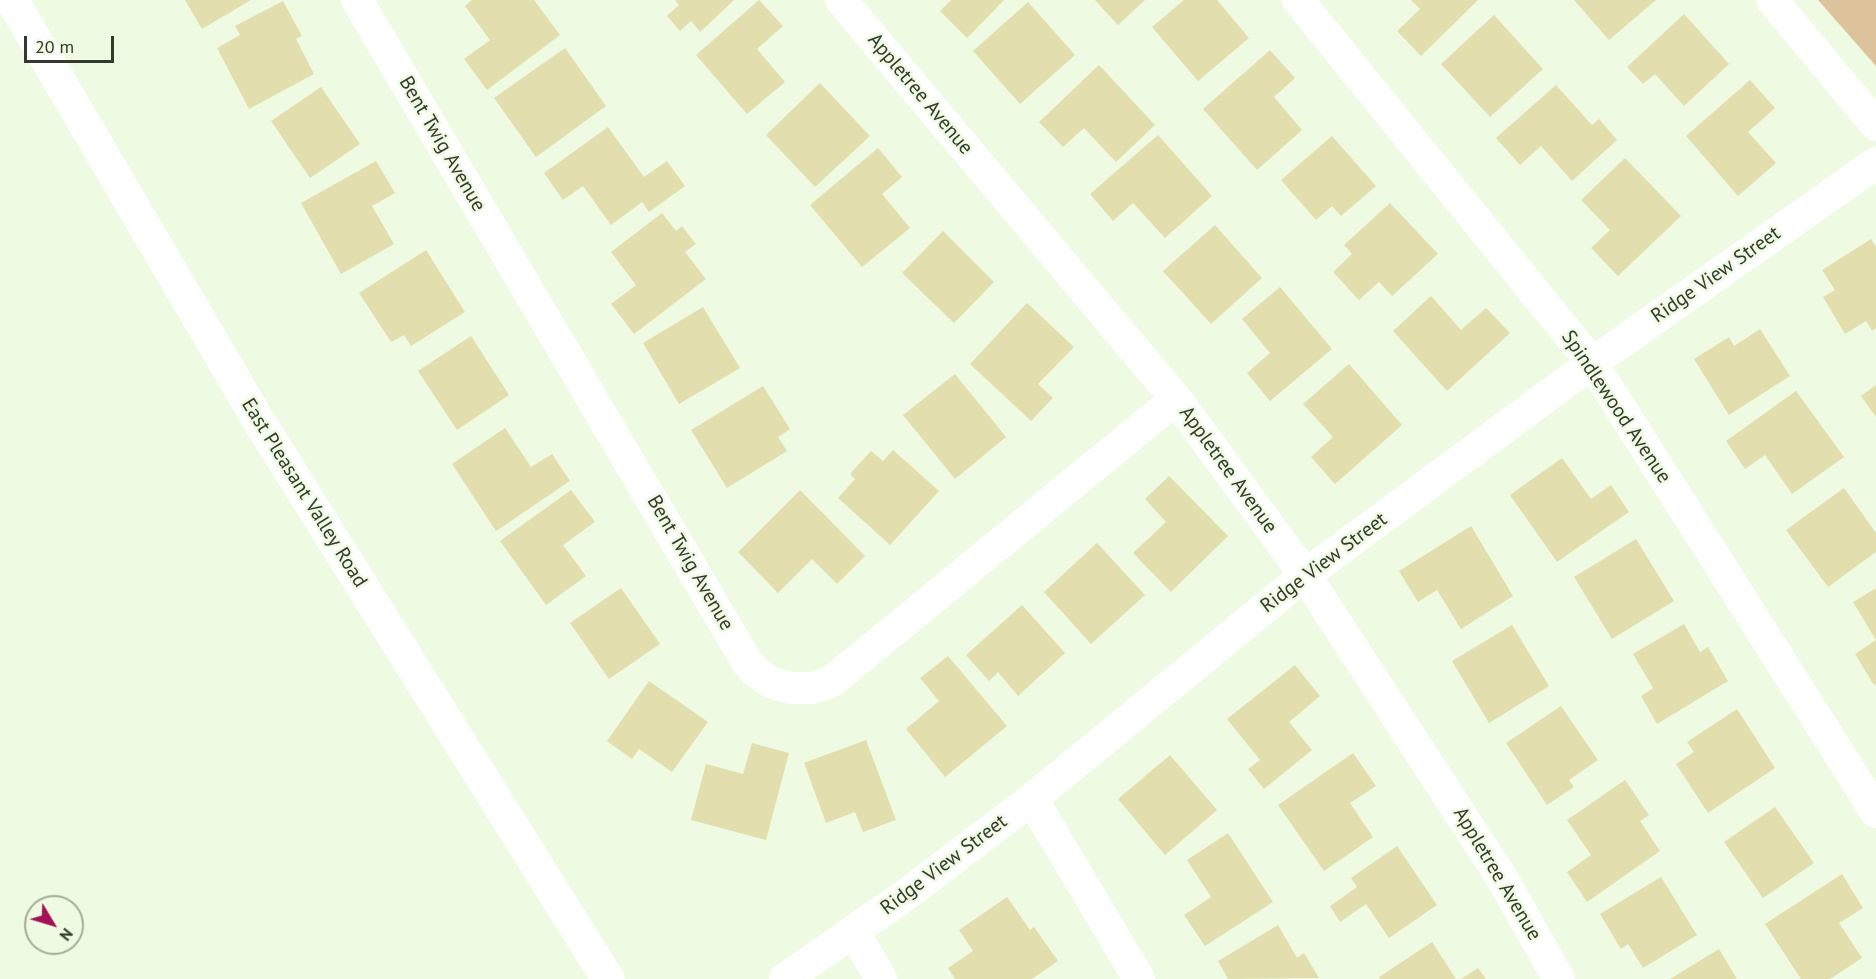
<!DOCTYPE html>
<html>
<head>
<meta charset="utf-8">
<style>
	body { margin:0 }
	#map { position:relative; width:1876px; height:979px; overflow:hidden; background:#eefbe2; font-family:"PT Sans",sans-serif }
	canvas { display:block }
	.north { position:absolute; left:24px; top:895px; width:60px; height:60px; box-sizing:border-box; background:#eefbe2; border:2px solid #a4ad9a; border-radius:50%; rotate:128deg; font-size:16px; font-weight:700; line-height:24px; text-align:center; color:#34392f }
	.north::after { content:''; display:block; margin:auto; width:21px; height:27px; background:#a31255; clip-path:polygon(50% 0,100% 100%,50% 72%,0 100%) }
	.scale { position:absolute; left:24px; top:36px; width:90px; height:27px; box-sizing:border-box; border:3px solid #34392f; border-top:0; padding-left:8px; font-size:18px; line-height:21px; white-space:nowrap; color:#34392f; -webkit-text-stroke:4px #eefbe2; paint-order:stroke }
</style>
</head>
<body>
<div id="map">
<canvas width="1876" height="979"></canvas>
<div class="north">N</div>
<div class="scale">20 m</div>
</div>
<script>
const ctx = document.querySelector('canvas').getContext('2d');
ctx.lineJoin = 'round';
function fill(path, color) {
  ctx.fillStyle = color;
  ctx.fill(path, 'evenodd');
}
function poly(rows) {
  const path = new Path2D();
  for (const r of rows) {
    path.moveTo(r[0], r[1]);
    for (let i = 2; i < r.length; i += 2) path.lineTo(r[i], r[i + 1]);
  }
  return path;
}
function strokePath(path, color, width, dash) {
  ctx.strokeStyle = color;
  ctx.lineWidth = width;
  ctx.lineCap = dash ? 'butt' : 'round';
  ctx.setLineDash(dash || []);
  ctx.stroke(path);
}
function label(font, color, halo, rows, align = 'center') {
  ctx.font = font + ' "PT Sans",sans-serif';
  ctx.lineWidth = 5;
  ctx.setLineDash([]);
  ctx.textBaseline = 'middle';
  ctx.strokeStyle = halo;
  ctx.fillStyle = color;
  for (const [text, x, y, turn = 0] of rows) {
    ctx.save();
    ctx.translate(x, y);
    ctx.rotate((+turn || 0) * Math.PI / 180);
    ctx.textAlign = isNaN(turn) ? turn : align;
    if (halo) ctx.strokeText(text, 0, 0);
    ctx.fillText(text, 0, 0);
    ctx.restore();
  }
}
fill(poly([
	[1818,0,1876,0,1876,66]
]), '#dcc39c');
fill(poly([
	[185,0,251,0,202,29],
	[472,0,534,0,560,35,487,90,464,59,490,40,465,6],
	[675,0,734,0,700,32,691,21,680,31,667,16,679,5],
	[759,0,783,26,757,49,785,82,747,114,696,55],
	[951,0,1004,0,967,38,940,11],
	[1095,0,1145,0,1118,25],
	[1184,0,1217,0,1249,38,1198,81,1152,27],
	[1411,0,1478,0,1421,56,1397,31,1420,9],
	[1574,0,1656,0,1609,40],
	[283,1,302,36,296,39,314,74,249,109,217,48,240,35,235,26],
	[1028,2,1075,55,1020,104,973,51],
	[1684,14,1729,64,1684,106,1655,74,1643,84,1627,67],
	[1494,15,1543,69,1490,117,1441,64],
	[565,48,606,106,536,157,494,98],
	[1270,50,1295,78,1274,97,1302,130,1257,170,1203,109],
	[1099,65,1155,125,1116,162,1084,128,1063,147,1039,122],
	[1750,80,1775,108,1748,132,1776,163,1738,196,1686,136],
	[820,83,870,136,815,187,766,135],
	[1556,85,1592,125,1599,119,1617,140,1572,181,1541,146,1520,165,1496,138],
	[321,87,360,144,310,178,271,121],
	[608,127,644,177,667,161,685,186,649,212,642,202,611,225,583,186,563,200,544,173],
	[1158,135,1212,196,1165,238,1133,203,1113,221,1090,194],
	[1332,136,1376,186,1341,216,1332,206,1316,220,1281,180],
	[878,148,902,177,882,194,910,228,862,267,810,205],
	[1625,158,1681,216,1618,276,1591,248,1610,230,1581,200],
	[376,161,395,193,372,206,394,244,341,274,301,203],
	[1390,203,1438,254,1392,296,1379,282,1359,300,1333,272,1352,254,1344,245],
	[662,213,676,231,682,226,696,244,685,252,706,279,634,334,611,304,636,285,611,252],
	[1215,225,1262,278,1211,324,1163,271],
	[943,231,994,282,954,323,902,273],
	[1871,239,1876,247,1876,328,1872,331,1866,321,1845,334,1823,297,1835,290,1822,270],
	[426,250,465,312,411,346,404,335,391,342,359,293],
	[1280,287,1332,349,1270,401,1247,373,1270,353,1242,319],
	[1431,296,1461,330,1486,308,1510,333,1447,391,1393,331],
	[1027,303,1074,347,1038,384,1053,398,1031,421,970,364],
	[703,307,740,368,679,404,643,343],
	[1760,329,1790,376,1729,415,1694,359,1729,337,1734,346],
	[471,336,509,395,457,430,418,371],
	[1349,364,1402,425,1335,484,1311,457,1333,437,1303,404],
	[955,374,1006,437,955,479,903,415],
	[1876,385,1876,417,1861,396],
	[763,386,790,429,778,437,787,451,727,488,691,430],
	[1796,391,1844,457,1792,494,1765,455,1745,469,1726,441],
	[505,428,531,467,552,454,570,481,496,531,452,464],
	[893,450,939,491,890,545,838,498,855,479,850,474,871,451,883,461],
	[1562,458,1591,499,1611,485,1629,512,1557,562,1510,495],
	[1169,476,1228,536,1171,592,1133,553,1166,522,1145,499],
	[1844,488,1876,533,1876,552,1828,587,1786,530],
	[571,490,595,522,563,545,586,576,546,605,500,541],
	[800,490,865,556,837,584,812,559,778,593,738,552],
	[1471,526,1513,596,1461,629,1437,590,1418,602,1399,571],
	[1636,539,1674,601,1612,639,1574,577],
	[1097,543,1145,595,1091,644,1044,592],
	[621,588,660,644,609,679,570,623],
	[1876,588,1876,640,1853,602],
	[1022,605,1065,653,1018,696,998,672,989,681,966,655],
	[1684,624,1700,652,1708,647,1728,681,1657,724,1641,696,1653,688,1633,654],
	[1512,625,1549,686,1489,723,1452,661],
	[1876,640,1876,683,1874,685,1855,654],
	[948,656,1007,726,945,777,906,729,939,701,920,678],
	[1295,665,1320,696,1289,722,1312,750,1264,789,1248,769,1260,760,1227,719],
	[649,681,708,722,672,772,639,749,632,759,607,741],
	[1561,706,1598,760,1569,780,1574,787,1547,805,1506,743],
	[1737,709,1775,768,1708,813,1676,764,1694,752,1687,742],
	[866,740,896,820,863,832,855,812,826,823,804,763],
	[752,743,789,753,766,840,691,820,706,764,743,774],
	[1353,753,1376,786,1350,803,1373,837,1324,871,1278,805],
	[1170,755,1217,810,1165,855,1118,799],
	[1625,780,1649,815,1640,821,1660,851,1587,902,1567,872,1591,855,1567,820],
	[1775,807,1814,863,1763,898,1724,842],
	[1228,833,1273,902,1205,946,1184,915,1211,897,1187,860],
	[1397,846,1437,905,1389,938,1366,904,1340,922,1330,906,1357,887,1351,878],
	[1842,874,1863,908,1839,923,1862,958,1830,979,1801,979,1765,924],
	[1661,877,1697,935,1643,968,1628,944,1621,949,1600,914],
	[1007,897,1030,930,1034,927,1058,961,1032,979,955,979,948,968,973,951,959,930],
	[1278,925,1297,958,1304,953,1319,978,1228,979,1218,961],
	[1432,942,1456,979,1380,979,1379,977],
	[1719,949,1737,979,1670,979],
	[1478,968,1486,979,1461,979]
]), '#e2deae');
strokePath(poly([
	[357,0,747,662,755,671,772,683,791,688,812,688,831,682,1176,399],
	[841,0,1176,399,1305,575,1500,875,1559,979],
	[1298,0,1592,363,1876,812],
	[1772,0,1876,125],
	[1032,799,1139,979],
	[854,932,881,979],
	[785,979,903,897,1032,799,1305,575,1592,363,1876,163]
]), '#fff', 32);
strokePath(poly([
	[12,0,260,423,608,979]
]), '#fff', 33);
label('20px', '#34392f', '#eefbe2', [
	["Appletree Avenue",920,94,50],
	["Bent Twig Avenue",442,144,60],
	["Ridge View Street",1716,275,-35],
	["Spindlewood Avenue",1616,407,56],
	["Appletree Avenue",1228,470,54],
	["East Pleasant Valley Road",304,493,58],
	["Bent Twig Avenue",690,563,60],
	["Ridge View Street",1324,563,-37],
	["Ridge View Street",944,865,-37],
	["Appletree Avenue",1497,874,59]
]);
</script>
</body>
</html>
